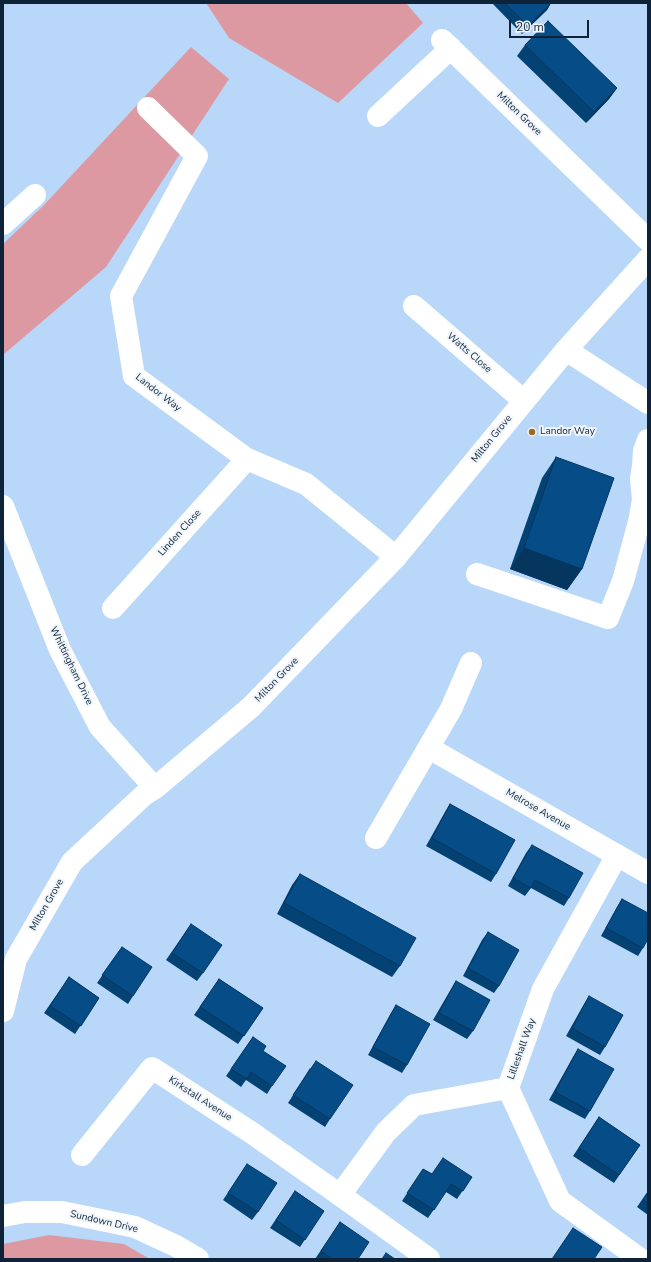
<!DOCTYPE html>
<html>
<head>
<meta charset="utf-8">
<style>
	body { margin:0 }
	#map { position:relative; width:651px; height:1262px; overflow:hidden; background:#b9d8f9; font-family:"Nunito Sans",sans-serif }
	canvas { display:block }
	.frame { position:absolute; inset:0; border:4px solid #0f2338; pointer-events:none }
	.scale { position:absolute; left:509px; top:20px; width:80px; height:18px; box-sizing:border-box; border:2px solid #0f2338; border-top:0; padding-left:5px; font-size:12px; line-height:14px; white-space:nowrap; color:#0f2338; -webkit-text-stroke:3px #f0f6fb; paint-order:stroke }
</style>
</head>
<body>
<div id="map">
<canvas width="651" height="1262"></canvas>
<div class="frame"></div>
<div class="scale">20 m</div>
</div>
<script>
const ctx = document.querySelector('canvas').getContext('2d');
ctx.lineJoin = 'round';
function fill(path, color) {
  ctx.fillStyle = color;
  ctx.fill(path, 'evenodd');
}
function poly(rows) {
  const path = new Path2D();
  for (const r of rows) {
    path.moveTo(r[0], r[1]);
    for (let i = 2; i < r.length; i += 2) path.lineTo(r[i], r[i + 1]);
  }
  return path;
}
function strokePath(path, color, width, dash) {
  ctx.strokeStyle = color;
  ctx.lineWidth = width;
  ctx.lineCap = dash ? 'butt' : 'round';
  ctx.setLineDash(dash || []);
  ctx.stroke(path);
}
function label(font, color, halo, rows, align = 'center') {
  ctx.font = font + ' "Nunito Sans",sans-serif';
  ctx.lineWidth = 4;
  ctx.setLineDash([]);
  ctx.textBaseline = 'middle';
  ctx.strokeStyle = halo;
  ctx.fillStyle = color;
  for (const [text, x, y, turn = 0] of rows) {
    ctx.save();
    ctx.translate(x, y);
    ctx.rotate((+turn || 0) * Math.PI / 180);
    ctx.textAlign = isNaN(turn) ? turn : align;
    if (halo) ctx.strokeText(text, 0, 0);
    ctx.fillText(text, 0, 0);
    ctx.restore();
  }
}
fill(poly([
	[206,3,406,3,423,23,338,103,229,38],
	[191,47,229,79,106,267,3,355,3,244,44,205],
	[49,1235,124,1244,150,1259,3,1259,3,1244]
]), '#dd99a2');
strokePath(poly([
	[442,40,648,240],
	[148,108,197,156,121,296,134,376,247,459,306,484,396,557],
	[378,116,451,48],
	[3,224,35,195],
	[414,306,524,401],
	[566,350,648,403],
	[3,506,60,650,100,727,155,788],
	[477,574,608,618,623,581,639,522,643,500,641,479,643,466,644,451,648,440],
	[113,608,247,459],
	[429,748,648,873],
	[376,838,451,709,471,663],
	[617,855,543,989,508,1088,560,1201,640,1259],
	[3,1011,16,959,72,862,144,795,155,788,251,707,396,557,566,350,648,259],
	[82,1155,152,1068,252,1133,340,1195],
	[3,1216,25,1212,62,1212,135,1227,176,1246,198,1259],
	[429,1259,340,1195,386,1132,414,1105,508,1088]
]), '#fff', 22);
fill(poly([
	[492,3,551,3,547,10,522,34],
	[525,45,617,88,609,99,586,123,517,56],
	[556,457,582,569,567,590,510,569,542,478],
	[450,804,496,874,491,882,426,846,445,812],
	[532,845,569,898,564,906,531,888,525,896,508,886,526,853],
	[300,874,400,966,392,977,277,914,292,885],
	[622,899,643,948,638,956,601,936,617,907],
	[191,924,203,973,197,981,166,960],
	[488,932,499,986,494,993,463,976,482,940],
	[122,947,133,996,128,1004,97,983],
	[69,977,99,998,75,1034,44,1013],
	[219,979,263,1008,238,1044,194,1015],
	[456,981,473,1031,467,1039,433,1020,451,989],
	[589,996,605,1047,600,1055,566,1036,584,1004],
	[396,1005,407,1065,402,1073,368,1055,391,1013],
	[253,1037,263,1051,272,1086,267,1094,246,1080,241,1087,226,1076],
	[578,1049,590,1111,585,1119,549,1100,573,1057],
	[310,1068,330,1119,325,1127,288,1103],
	[599,1117,640,1145,614,1183,573,1156],
	[247,1164,258,1212,252,1220,223,1200],
	[423,1169,432,1174,472,1177,457,1199,446,1192,428,1218,402,1201],
	[295,1191,324,1211,300,1247,270,1228],
	[648,1191,648,1215,637,1207],
	[340,1222,358,1259,315,1259]
]), '#054274');
fill(poly([
	[551,3,547,10,522,34,528,26],
	[617,88,609,99,586,123,594,112],
	[524,548,582,569,567,590,510,569]
]), '#04365e');
const building = poly([
	[505,3,551,3,528,26,505,3],
	[548,21,617,88,594,112,525,45,548,21],
	[556,457,614,478,582,569,524,548,556,457],
	[450,804,515,840,496,874,432,838,450,804],
	[532,845,583,873,569,898,535,880,531,888,513,878,532,845],
	[300,874,416,938,400,966,284,903,300,874],
	[622,899,648,913,648,939,643,948,606,928,622,899],
	[191,924,222,945,203,973,172,953,191,924],
	[488,932,519,950,499,986,468,968,488,932],
	[122,947,152,967,133,996,102,975,122,947],
	[69,977,99,998,81,1026,50,1006,69,977],
	[219,979,263,1008,244,1036,200,1007,219,979],
	[456,981,490,1000,473,1031,439,1013,456,981],
	[589,996,623,1015,605,1047,572,1028,589,996],
	[396,1005,430,1024,407,1065,373,1047,396,1005],
	[253,1037,266,1046,263,1051,286,1066,272,1086,251,1072,247,1079,231,1069,253,1037],
	[578,1049,614,1069,590,1111,555,1092,578,1049],
	[316,1061,353,1085,330,1119,293,1095,316,1061],
	[599,1117,640,1145,619,1175,579,1148,599,1117],
	[443,1158,472,1177,463,1191,451,1184,434,1210,407,1193,423,1169,432,1174,443,1158],
	[247,1164,277,1183,258,1212,228,1193,247,1164],
	[295,1191,324,1211,305,1240,276,1220,295,1191],
	[648,1192,648,1203,643,1200,648,1192],
	[340,1222,369,1242,358,1259,332,1259,321,1251,340,1222],
	[573,1228,602,1247,594,1259,552,1259,573,1228],
	[386,1253,395,1259,382,1259,386,1253]
]);
fill(building, '#064d87');
strokePath(building, '#04365e', 1);
for (const [x, y, r, color] of [
	[532,432,4,"#9f6b23"]
]) {
  const dot = new Path2D();
  dot.arc(x, y, r, 0, 2 * Math.PI);
  ctx.fillStyle = color;
  ctx.fill(dot);
  strokePath(dot, '#f0f6fb', 1.5);
}
label('10px', '#0f2338', '#f0f6fb', [
	["Milton Grove",519,114,44],
	["Watts Close",469,353,41],
	["Landor Way",158,393,38],
	["Milton Grove",492,439,-51],
	["Linden Close",180,533,-48],
	["Whittingham Drive",71,666,64],
	["Milton Grove",277,680,-46],
	["Melrose Avenue",538,810,30],
	["Milton Grove",47,905,-60],
	["Lilleshall Way",522,1049,-70],
	["Kirkstall Avenue",200,1099,33],
	["Sundown Drive",104,1222,13]
]);
label('10px', '#0f2338', '#f0f6fb', [
	["Landor Way",540,432]
], 'left');
</script>
</body>
</html>
